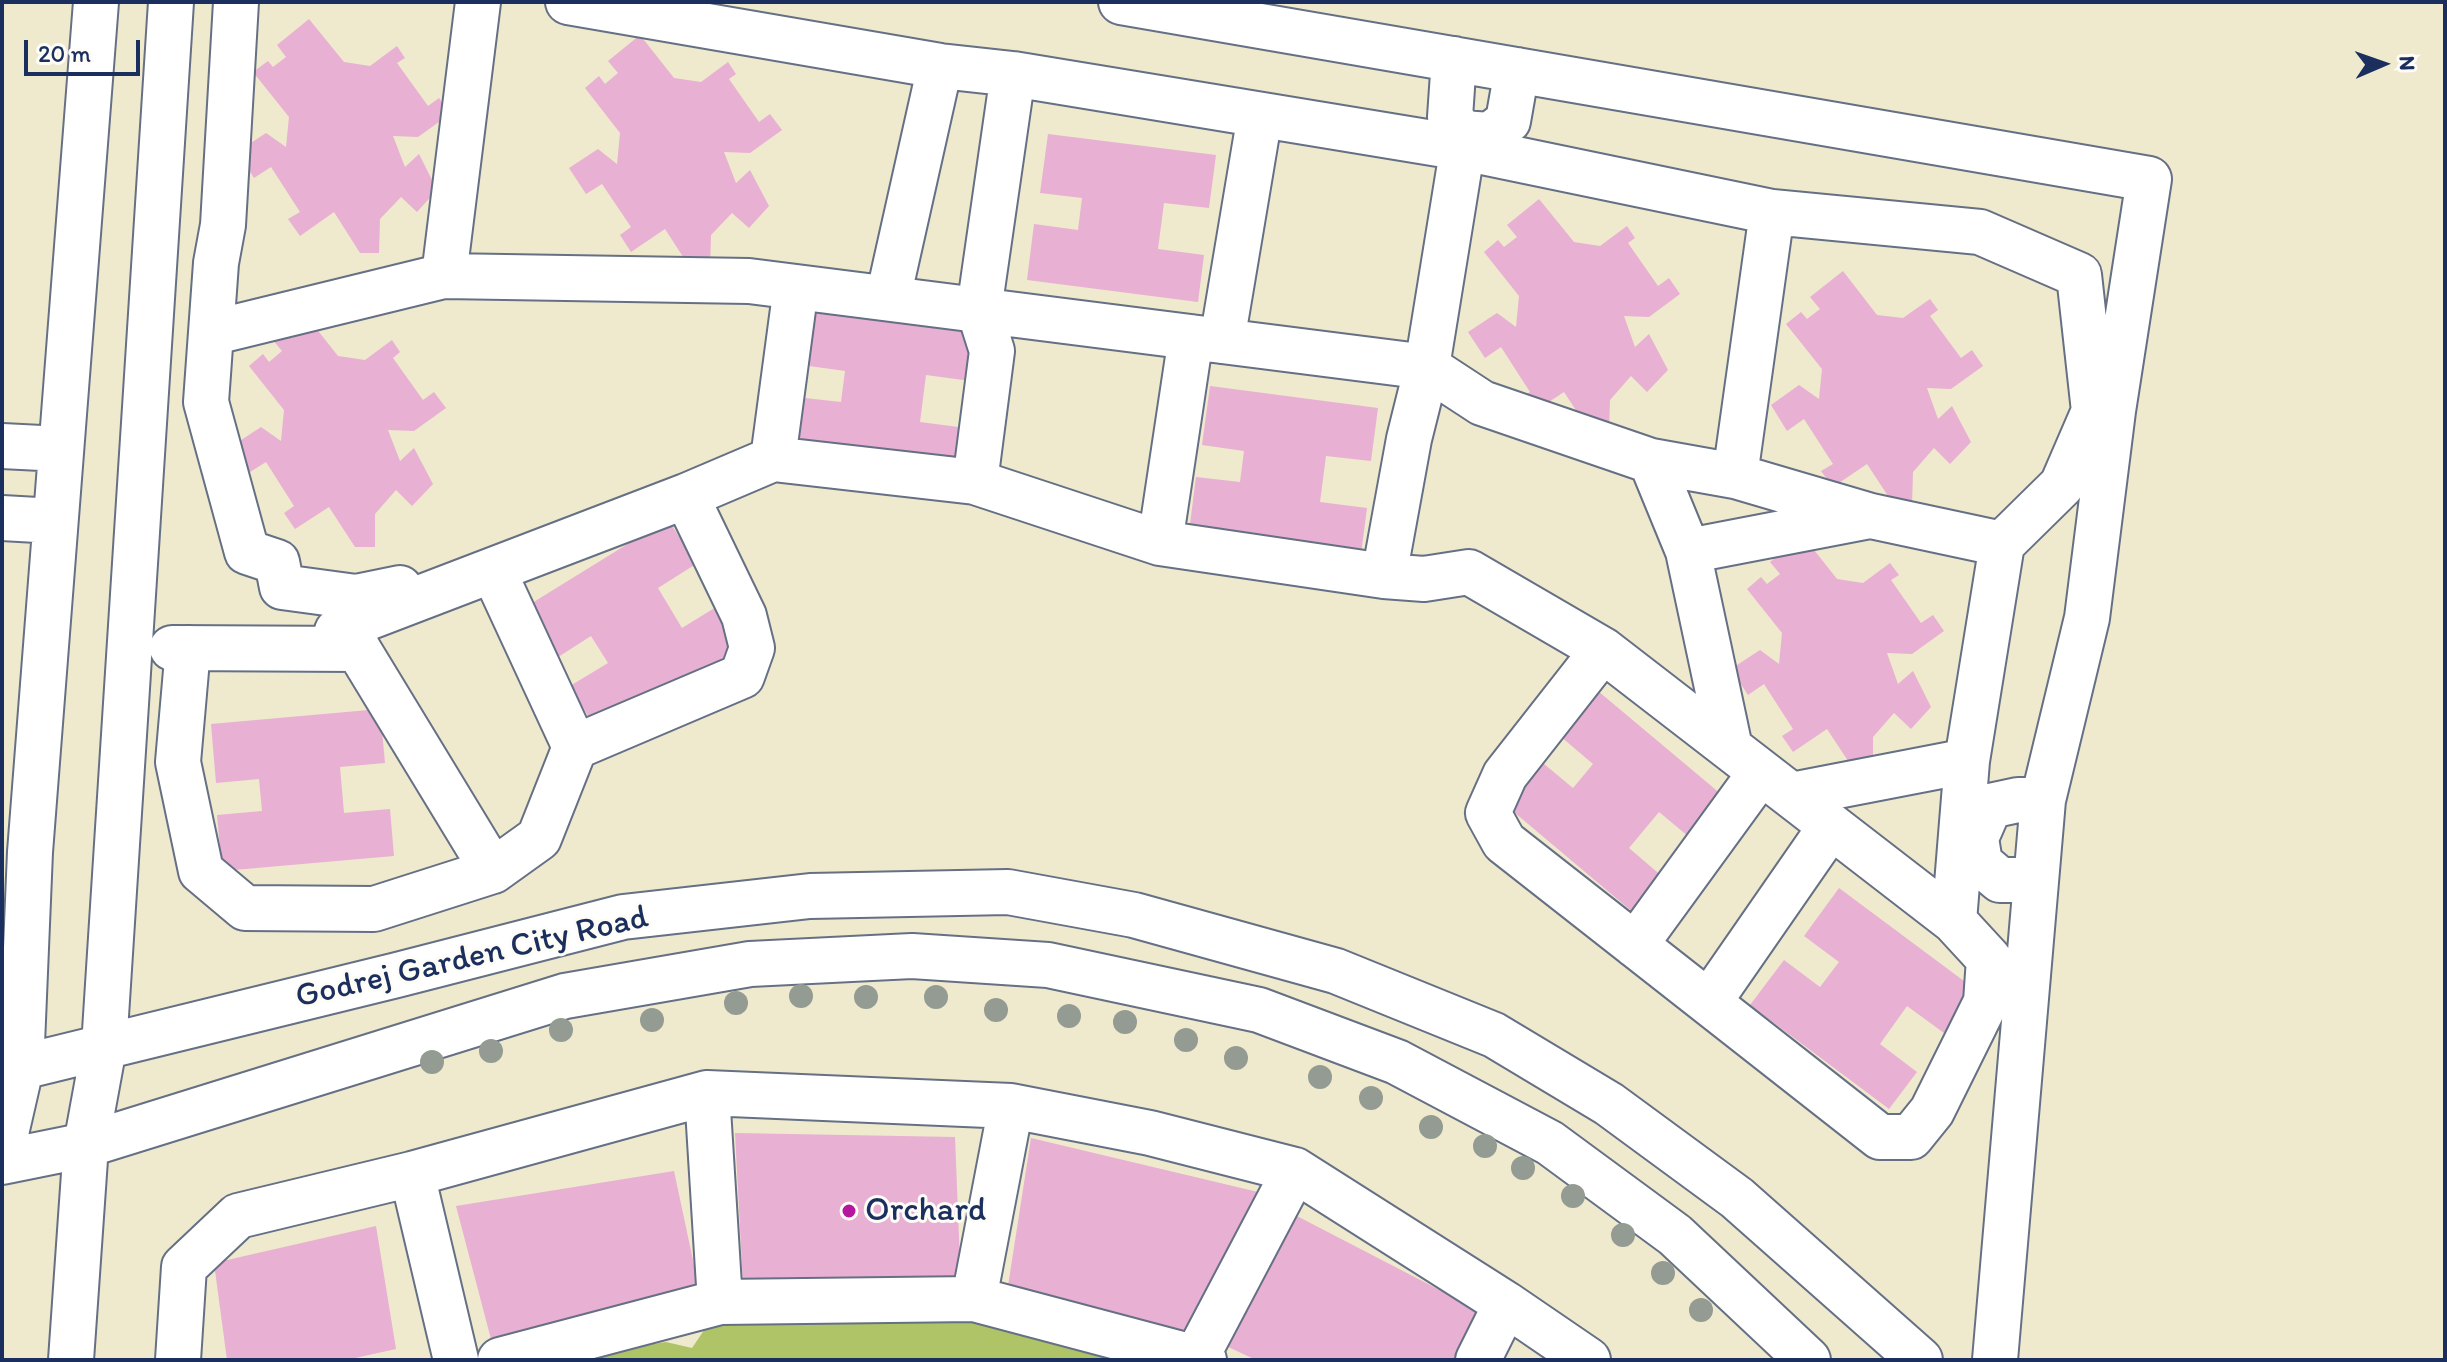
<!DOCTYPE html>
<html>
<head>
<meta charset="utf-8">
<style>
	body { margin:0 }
	#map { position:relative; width:2447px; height:1362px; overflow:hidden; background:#efe9ce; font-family:Itim,sans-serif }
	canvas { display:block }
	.frame { position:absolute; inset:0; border:4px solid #1b2f5e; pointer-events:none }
	.north { position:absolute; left:2343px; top:24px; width:80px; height:80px; -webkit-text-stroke:6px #fdfcf7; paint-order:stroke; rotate:88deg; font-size:22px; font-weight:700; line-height:32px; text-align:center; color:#1b2f5e }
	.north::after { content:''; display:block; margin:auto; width:28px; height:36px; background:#1b2f5e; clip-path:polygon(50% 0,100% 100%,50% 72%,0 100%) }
	.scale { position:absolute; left:24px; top:40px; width:116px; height:36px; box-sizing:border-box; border:4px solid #1b2f5e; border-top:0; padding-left:10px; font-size:24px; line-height:28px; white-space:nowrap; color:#1b2f5e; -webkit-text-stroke:6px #fdfcf7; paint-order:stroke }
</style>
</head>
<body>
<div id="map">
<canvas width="2447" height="1362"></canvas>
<div class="frame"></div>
<div class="north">N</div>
<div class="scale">20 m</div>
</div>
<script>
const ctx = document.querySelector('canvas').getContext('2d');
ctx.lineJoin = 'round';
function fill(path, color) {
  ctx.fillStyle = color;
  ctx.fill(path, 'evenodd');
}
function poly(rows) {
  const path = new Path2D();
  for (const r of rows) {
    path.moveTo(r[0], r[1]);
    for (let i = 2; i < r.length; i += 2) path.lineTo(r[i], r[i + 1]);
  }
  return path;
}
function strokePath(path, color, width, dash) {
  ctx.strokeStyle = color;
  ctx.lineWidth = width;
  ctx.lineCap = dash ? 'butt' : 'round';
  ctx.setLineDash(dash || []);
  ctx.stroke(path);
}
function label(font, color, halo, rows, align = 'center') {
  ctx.font = font + ' Itim,sans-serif';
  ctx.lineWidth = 6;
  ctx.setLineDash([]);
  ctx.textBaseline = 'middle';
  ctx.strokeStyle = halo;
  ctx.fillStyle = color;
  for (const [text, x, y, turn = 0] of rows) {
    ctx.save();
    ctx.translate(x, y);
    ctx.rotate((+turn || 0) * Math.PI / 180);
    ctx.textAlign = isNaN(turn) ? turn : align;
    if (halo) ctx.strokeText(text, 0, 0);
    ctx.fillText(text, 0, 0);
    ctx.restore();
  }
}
fill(poly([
	[713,1317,979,1319,1141,1360,551,1360,666,1342,692,1348]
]), '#afc367');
fill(poly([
	[309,19,344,62,370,66,397,46,405,58,397,63,428,106,439,98,450,114,418,137,393,136,405,167,419,154,437,190,417,212,401,197,380,219,379,253,360,253,334,212,300,236,288,219,300,212,271,167,254,178,237,152,266,133,286,147,289,117,253,72,268,61,273,67,286,57,277,45],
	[640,35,674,78,701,82,728,62,736,74,729,79,759,122,770,114,782,130,750,153,724,152,736,183,750,170,769,206,749,228,732,213,711,235,710,269,691,269,665,229,631,252,620,235,631,227,602,184,586,194,569,168,598,149,617,164,620,133,585,88,599,76,605,84,618,73,608,61],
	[1048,134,1216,155,1209,208,1164,203,1158,249,1204,255,1198,302,1027,280,1034,224,1078,230,1082,198,1040,193],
	[1539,199,1574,242,1600,246,1627,226,1635,238,1628,243,1658,286,1669,278,1680,294,1649,317,1624,316,1635,347,1649,334,1668,370,1647,392,1631,376,1610,400,1609,433,1591,433,1564,392,1529,415,1519,399,1530,392,1501,347,1485,358,1468,332,1497,313,1516,327,1519,296,1484,252,1498,240,1504,247,1517,237,1507,225],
	[1843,271,1877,315,1903,318,1930,299,1938,310,1930,316,1961,358,1972,350,1983,366,1951,389,1927,388,1938,419,1952,406,1971,442,1950,464,1934,448,1913,472,1912,505,1894,505,1867,464,1833,487,1821,471,1833,464,1804,419,1787,431,1771,405,1799,385,1819,399,1822,369,1786,324,1801,312,1807,319,1820,309,1810,297],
	[809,306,978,328,971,381,926,375,920,422,966,428,960,474,789,452,796,397,841,402,845,371,802,365],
	[304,313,338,356,365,360,392,340,400,352,393,358,423,400,434,392,446,408,414,431,388,430,400,461,414,448,433,484,412,506,396,490,375,514,375,547,355,547,329,507,295,529,284,513,294,506,266,462,250,472,232,446,261,427,281,441,284,410,249,366,263,354,269,362,282,351,272,339],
	[1210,386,1378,408,1371,461,1326,456,1320,502,1367,508,1361,554,1189,532,1196,477,1240,482,1244,451,1202,445],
	[668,519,696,564,658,588,682,628,721,604,746,644,599,734,570,686,608,663,591,636,555,659,524,608],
	[1803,536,1837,579,1863,583,1890,563,1899,575,1891,580,1921,623,1933,615,1944,631,1912,654,1887,653,1898,684,1913,671,1931,707,1911,729,1894,713,1873,737,1873,770,1854,770,1827,729,1793,752,1782,736,1793,729,1764,684,1748,695,1731,669,1760,650,1779,664,1782,633,1747,589,1761,577,1767,584,1780,574,1770,562],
	[1598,691,1728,800,1694,841,1659,812,1629,848,1664,878,1635,914,1502,802,1538,759,1573,788,1593,764,1560,736],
	[380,709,385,763,340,767,344,813,390,809,394,856,222,871,217,815,262,811,259,779,216,783,211,724],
	[1839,888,1976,990,1944,1033,1907,1006,1880,1044,1917,1072,1889,1109,1750,1005,1784,960,1820,987,1839,962,1804,936],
	[735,1133,955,1137,961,1288,743,1285],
	[1031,1138,1258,1192,1189,1342,1008,1286],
	[674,1171,700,1293,492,1343,456,1206],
	[1293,1214,1484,1313,1458,1360,1256,1360,1222,1344],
	[376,1226,396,1349,346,1360,227,1360,214,1263]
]), '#e8b0d2');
const minor = poly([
	[236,2,223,225,216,263,206,402,247,552,277,562,282,587,356,597,400,588],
	[568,2,940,66,1013,74,1463,148,1772,212,1980,232,2079,275,2094,411,2062,485,2002,544,1967,761,1954,921],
	[1121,2,2149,179,2113,411,2087,618,2043,800,1995,1360],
	[1454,59,1450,117,1462,133,1490,135,1508,121,1517,70],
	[444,276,478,2],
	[888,298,940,66],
	[211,333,444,276,749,281,1427,367,1482,403,1651,461,1735,476,1871,516,2002,544],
	[1222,341,1260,115],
	[2,446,61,449],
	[773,459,796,287],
	[1651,461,1688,551],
	[1735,476,1772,212],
	[975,482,992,351,979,310,1013,74],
	[2,518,55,521],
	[1160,543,1191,337],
	[493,570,575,747],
	[1384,576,1409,439,1427,367,1465,133],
	[337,631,358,649,493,871],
	[172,648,358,649,349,625,686,496,773,459,975,482,1160,543,1384,576,1424,579,1469,572,1603,650,1954,921,1989,959,1986,1002,1932,1111,1911,1137,1880,1137,1504,842,1488,813,1505,775,1603,650],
	[188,648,178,762,201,871,245,908,374,909,493,871,539,838,575,747,742,676,752,648,744,616,686,496],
	[1730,748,1688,551,1865,517],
	[1791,795,1967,761],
	[2036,880,2000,880,1980,863,1976,838,1990,806,2018,800,2043,800],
	[1635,945,1761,772],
	[1709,1002,1831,826],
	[2,1072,397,975,623,917,810,896,1008,892,1134,915,1336,971,1494,1035,1609,1104,1737,1198,1920,1360],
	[707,1093,720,1302],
	[2,1151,21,1068,30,852,96,2],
	[2,1162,86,1145,565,996,750,964,912,956,1048,965,1259,1010,1397,1062,1550,1143,1675,1235,1808,1360],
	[412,1174,456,1360],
	[974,1299,1011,1106],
	[1197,1356,1295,1170],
	[71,1360,86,1145,104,1047,171,2],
	[178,1360,184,1267,238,1216,412,1174,707,1093,1011,1106,1150,1133,1295,1170,1506,1304,1588,1360],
	[500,1360,720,1302,974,1299,1204,1360],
	[1478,1360,1506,1304]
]);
strokePath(minor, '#657085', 48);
strokePath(minor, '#fff', 44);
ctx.fillStyle = '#939b92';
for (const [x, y] of [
	[801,996],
	[866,997],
	[936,997],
	[736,1003],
	[996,1010],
	[1069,1016],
	[652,1020],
	[1125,1022],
	[561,1030],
	[1186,1040],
	[491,1051],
	[1236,1058],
	[432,1062],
	[1320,1077],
	[1371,1098],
	[1431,1127],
	[1485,1146],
	[1523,1168],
	[1573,1196],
	[1623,1235],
	[1663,1273],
	[1701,1310]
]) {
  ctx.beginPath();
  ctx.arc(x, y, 12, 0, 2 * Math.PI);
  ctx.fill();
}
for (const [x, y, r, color] of [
	[849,1211,8,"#b5179e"]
]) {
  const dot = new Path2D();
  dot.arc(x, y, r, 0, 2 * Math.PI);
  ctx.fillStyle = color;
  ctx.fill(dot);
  strokePath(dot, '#fdfcf7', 3);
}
label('34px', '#1b2f5e', '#fdfcf7', [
	["Godrej Garden City Road",472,958,-13]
]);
label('34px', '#1b2f5e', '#fdfcf7', [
	["Orchard",865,1211]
], 'left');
</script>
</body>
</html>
